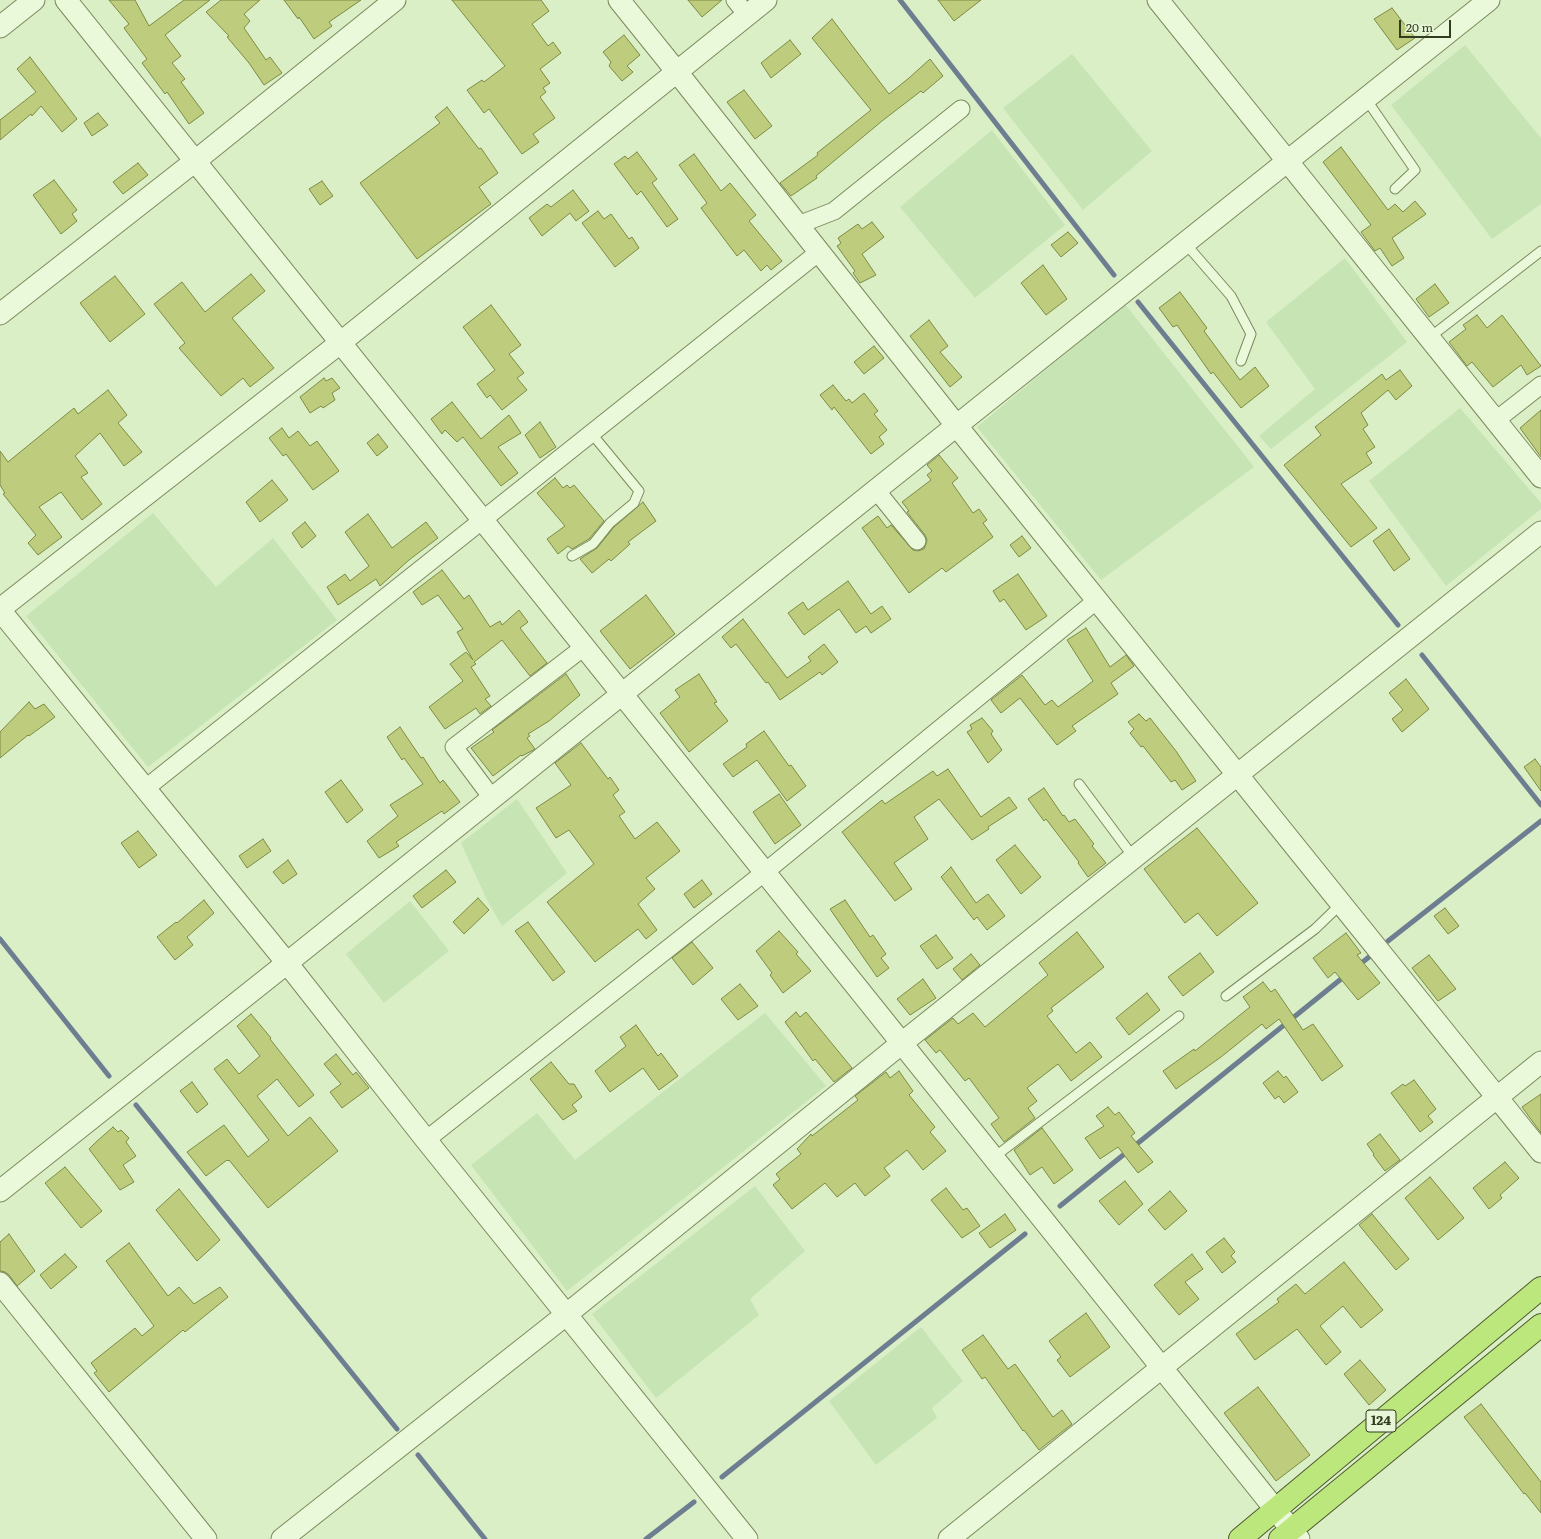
<!DOCTYPE html>
<html>
<head>
<meta charset="utf-8">
<style>
	body { margin:0 }
	#map { position:relative; width:1541px; height:1539px; overflow:hidden; background:#dbefc7; font-family:Literata,serif }
	canvas { display:block }
	.scale { position:absolute; left:1399px; top:20px; width:52px; height:18px; box-sizing:border-box; border:2px solid #333b20; border-top:0; padding-left:5px; font-size:12px; line-height:14px; white-space:nowrap; color:#333b20; -webkit-text-stroke:3px #e6f6d7; paint-order:stroke }
</style>
</head>
<body>
<div id="map">
<canvas width="1541" height="1539"></canvas>
<div class="scale">20 m</div>
</div>
<script>
const ctx = document.querySelector('canvas').getContext('2d');
ctx.lineJoin = 'round';
function fill(path, color) {
  ctx.fillStyle = color;
  ctx.fill(path, 'evenodd');
}
function poly(rows) {
  const path = new Path2D();
  for (const r of rows) {
    path.moveTo(r[0], r[1]);
    for (let i = 2; i < r.length; i += 2) path.lineTo(r[i], r[i + 1]);
  }
  return path;
}
function strokePath(path, color, width, dash) {
  ctx.strokeStyle = color;
  ctx.lineWidth = width;
  ctx.lineCap = dash ? 'butt' : 'round';
  ctx.setLineDash(dash || []);
  ctx.stroke(path);
}
function label(font, color, halo, rows, align = 'center') {
  ctx.font = font + ' Literata,serif';
  ctx.lineWidth = 3;
  ctx.setLineDash([]);
  ctx.textBaseline = 'middle';
  ctx.strokeStyle = halo;
  ctx.fillStyle = color;
  for (const [text, x, y, turn = 0] of rows) {
    ctx.save();
    ctx.translate(x, y);
    ctx.rotate((+turn || 0) * Math.PI / 180);
    ctx.textAlign = isNaN(turn) ? turn : align;
    if (halo) ctx.strokeText(text, 0, 0);
    ctx.fillText(text, 0, 0);
    ctx.restore();
  }
}
fill(poly([
	[1465,45,1541,138,1541,204,1492,239,1391,105],
	[1072,54,1152,151,1083,210,1003,108],
	[992,130,1065,225,975,298,900,207],
	[1345,258,1407,342,1271,449,1259,436,1315,389,1266,322],
	[1125,304,1254,467,1101,580,977,427],
	[1460,408,1541,503,1541,509,1446,586,1369,481],
	[153,513,216,587,273,538,337,620,148,767,26,616],
	[517,799,567,873,502,926,487,900,461,843],
	[410,901,449,951,384,1003,346,954],
	[765,1013,826,1086,567,1291,471,1165,537,1113,575,1160],
	[755,1186,805,1251,750,1299,759,1315,656,1398,592,1314],
	[921,1327,963,1381,932,1408,937,1418,876,1465,829,1401]
]), '#c6e4b4');
strokePath(poly([
	[900,0,1114,275],
	[1138,302,1398,625],
	[1422,655,1541,805],
	[0,939,109,1076],
	[1388,941,1541,821],
	[1359,965,1369,957],
	[136,1105,397,1429,388,1418],
	[1060,1206,1346,975],
	[418,1455,485,1539],
	[722,1477,1025,1234],
	[646,1539,694,1502]
]), '#6e7e91', 5);
const building = poly([
	[109,0,135,0,149,26,184,0,210,0,165,35,181,56,172,63,185,79,181,82,204,113,189,124,167,92,165,94,142,63,147,59,124,28,129,24,109,0],
	[221,0,260,0,244,14,250,21,244,28,266,60,270,57,282,73,264,85,249,63,227,37,229,36,206,12,221,0],
	[284,0,361,0,329,22,332,26,314,39,299,17,298,19,284,0],
	[452,0,541,0,549,11,532,24,548,46,553,42,561,53,540,69,550,83,543,88,546,92,540,97,555,118,533,134,539,142,522,154,489,109,484,113,467,90,482,80,484,82,505,66,452,0],
	[688,0,722,0,702,17,688,0],
	[938,0,981,0,954,21,938,0],
	[1392,8,1415,38,1397,50,1374,19,1392,8],
	[832,19,889,94,909,78,930,59,943,76,923,93,921,91,882,121,816,176,817,178,791,196,780,183,818,155,817,153,871,110,812,38,832,19],
	[624,35,640,55,627,66,633,72,622,81,609,66,611,62,603,52,624,35],
	[790,40,801,54,771,78,761,63,790,40],
	[30,57,77,119,62,132,41,106,32,116,31,114,0,140,0,120,36,92,17,69,30,57],
	[744,90,772,126,755,139,727,102,744,90],
	[447,107,479,149,481,148,498,173,479,187,491,204,417,259,360,183,440,123,435,117,447,107],
	[98,113,108,125,92,136,84,123,98,113],
	[1341,147,1388,210,1395,204,1403,212,1415,201,1426,214,1392,238,1404,258,1392,266,1380,248,1375,251,1361,232,1371,225,1323,162,1341,147],
	[637,152,657,179,652,183,678,219,667,227,641,191,637,195,614,164,625,156,628,159,637,152],
	[694,154,721,191,730,183,756,215,749,221,782,261,771,270,767,265,761,271,744,250,737,256,701,208,707,203,679,165,694,154],
	[138,163,148,175,123,194,113,182,138,163],
	[54,180,77,210,72,214,77,221,61,234,33,195,54,180],
	[322,181,333,196,320,205,309,189,322,181],
	[573,190,589,211,576,221,570,213,542,236,529,218,547,204,551,207,573,190],
	[598,211,604,219,611,214,629,239,632,237,639,248,615,267,582,223,598,211],
	[872,222,884,237,862,254,876,275,860,283,853,273,855,271,837,246,841,243,838,238,858,224,862,229,872,222],
	[1068,232,1078,243,1061,257,1051,245,1068,232],
	[1043,265,1067,299,1046,315,1021,283,1043,265],
	[251,274,265,291,232,318,274,368,250,387,243,378,221,396,179,348,185,343,154,304,182,282,205,312,251,274],
	[115,276,145,314,110,342,80,303,115,276],
	[1435,284,1449,303,1429,317,1416,299,1435,284],
	[1180,292,1207,328,1204,331,1240,380,1255,367,1269,386,1241,408,1213,372,1211,374,1177,325,1173,327,1159,308,1180,292],
	[491,305,521,345,509,354,524,373,517,378,527,390,502,410,490,395,487,398,477,384,495,370,463,327,491,305],
	[1477,315,1487,328,1502,315,1541,366,1527,375,1521,365,1493,387,1472,362,1467,366,1449,342,1466,329,1463,325,1477,315],
	[929,320,948,346,940,352,962,377,950,387,910,336,929,320],
	[874,346,884,358,864,374,854,362,874,346],
	[1400,370,1412,386,1396,400,1388,390,1361,413,1368,425,1363,429,1375,447,1366,453,1372,463,1341,484,1377,528,1351,547,1284,465,1321,435,1315,427,1382,374,1386,380,1400,370],
	[324,378,326,381,332,378,340,388,332,393,335,400,323,408,321,406,310,413,300,397,324,378],
	[833,385,846,401,849,399,852,403,864,393,878,411,874,414,887,430,879,437,884,444,871,454,834,407,832,410,820,395,833,385],
	[108,390,127,415,118,423,142,452,124,466,100,433,75,456,88,473,81,477,102,504,82,520,61,492,39,507,62,537,38,555,28,543,36,535,3,494,5,493,0,485,0,451,8,462,74,408,78,414,108,390],
	[452,402,481,439,509,415,521,433,498,447,518,473,501,486,463,437,457,442,445,430,442,434,431,419,452,402],
	[1541,410,1541,457,1520,428,1541,410],
	[540,422,556,447,540,458,525,435,540,422],
	[282,428,289,438,298,431,310,446,317,441,339,471,313,490,286,454,283,456,269,438,282,428],
	[378,434,388,447,377,456,367,443,378,434],
	[939,455,958,478,952,483,973,513,979,509,987,520,983,523,993,537,946,572,942,568,909,593,862,528,878,516,887,528,891,525,913,550,918,551,924,549,926,544,927,540,925,535,907,512,909,511,902,502,931,480,927,475,932,471,927,465,939,455],
	[555,478,563,488,567,485,570,488,574,485,604,521,589,539,572,549,568,546,558,554,547,539,565,526,537,493,555,478],
	[272,480,288,500,260,522,246,502,272,480],
	[643,502,656,521,628,542,630,544,611,561,609,559,592,573,580,559,597,548,614,527,643,502],
	[368,514,392,548,426,522,438,538,409,560,380,586,376,579,338,605,327,587,345,574,350,581,369,566,345,532,368,514],
	[305,522,316,536,302,548,292,533,305,522],
	[1389,529,1410,559,1394,571,1373,541,1389,529],
	[1022,536,1031,548,1019,557,1010,545,1022,536],
	[442,570,464,599,469,595,490,627,500,621,502,625,519,610,528,622,520,628,547,663,530,676,502,640,474,662,476,664,471,667,490,696,485,699,491,706,480,714,476,708,445,729,429,707,463,681,450,664,466,652,473,660,457,632,463,629,438,595,422,605,413,592,442,570],
	[1018,574,1047,616,1026,630,1004,599,1000,602,993,591,1018,574],
	[848,581,871,614,882,606,891,619,871,633,866,626,856,633,839,609,804,635,788,613,803,602,808,610,848,581],
	[646,595,675,634,630,669,600,631,646,595],
	[743,619,787,678,811,661,808,657,824,644,838,662,822,675,820,672,780,700,768,682,766,683,736,644,731,648,722,637,743,619],
	[1086,628,1110,667,1126,655,1134,666,1111,683,1118,694,1072,726,1076,731,1057,745,1020,698,1001,713,991,700,1022,675,1045,705,1052,700,1058,707,1084,688,1093,681,1067,640,1086,628],
	[566,674,580,695,549,721,528,734,530,736,527,738,535,749,522,756,521,755,493,776,471,748,494,732,492,730,566,674],
	[699,674,717,702,714,703,728,721,689,752,660,713,680,697,675,690,699,674],
	[1406,679,1429,709,1402,732,1392,719,1403,710,1389,693,1406,679],
	[29,702,35,709,44,704,55,717,29,736,28,735,0,758,0,732,29,702],
	[1139,714,1146,721,1150,718,1176,751,1196,781,1182,790,1175,780,1171,782,1143,746,1141,747,1130,733,1134,729,1128,722,1139,714],
	[982,718,993,731,991,734,1002,750,988,763,967,732,972,729,970,725,982,718],
	[400,727,421,758,423,757,440,783,443,780,460,802,444,814,442,811,396,842,399,846,379,858,367,841,398,816,390,805,423,784,404,758,402,760,387,737,400,727],
	[764,731,789,766,791,765,806,786,787,801,757,760,733,777,723,764,747,747,746,744,764,731],
	[581,743,608,779,610,777,619,790,613,795,625,812,619,816,635,839,657,822,680,851,646,878,655,889,638,904,657,930,646,939,638,929,595,962,547,902,594,864,569,830,556,838,536,808,571,785,555,763,581,743],
	[1535,759,1541,767,1541,791,1524,767,1535,759],
	[948,769,981,817,1009,797,1017,808,988,827,989,829,972,840,939,799,914,817,928,839,894,863,912,889,895,901,842,832,882,800,885,804,933,771,937,776,948,769],
	[341,780,363,810,347,823,325,792,341,780],
	[1044,788,1063,816,1064,815,1069,822,1075,819,1094,844,1092,846,1106,863,1088,877,1078,863,1079,862,1046,819,1044,821,1028,799,1044,788],
	[779,794,801,825,775,844,753,812,779,794],
	[1197,828,1258,903,1217,936,1198,913,1185,923,1144,869,1197,828],
	[138,831,157,855,139,868,121,843,138,831],
	[263,839,271,851,247,868,239,856,263,839],
	[1015,845,1041,877,1021,894,996,860,1015,845],
	[288,860,297,874,283,884,273,872,288,860],
	[951,867,976,903,988,894,1005,916,987,930,977,917,974,920,941,877,951,867],
	[446,870,456,882,422,908,413,896,446,870],
	[702,880,712,894,694,908,684,894,702,880],
	[478,898,489,910,464,934,453,922,478,898],
	[204,900,214,913,187,937,193,945,175,960,157,937,176,922,177,923,204,900],
	[845,900,870,937,873,935,886,954,881,958,889,968,877,977,830,909,845,900],
	[1445,908,1459,926,1448,934,1434,916,1445,908],
	[528,922,565,972,553,981,515,931,528,922],
	[779,931,798,952,796,954,811,971,783,993,770,975,772,973,756,951,779,931],
	[1077,932,1104,967,1051,1008,1053,1011,1047,1016,1076,1053,1090,1042,1102,1057,1071,1081,1058,1064,1027,1088,1037,1101,1028,1108,1035,1118,1004,1142,991,1124,999,1118,969,1078,965,1081,940,1050,936,1053,925,1040,953,1018,958,1024,973,1013,985,1027,1048,975,1039,963,1077,932],
	[1346,933,1361,953,1357,955,1380,983,1358,1000,1335,972,1328,978,1313,958,1346,933],
	[936,935,953,958,937,969,920,946,936,935],
	[692,942,713,968,693,985,672,958,692,942],
	[1200,953,1214,972,1183,996,1168,977,1200,953],
	[971,954,980,965,962,980,953,969,971,954],
	[1429,955,1456,989,1438,1001,1412,968,1429,955],
	[923,979,936,998,910,1015,897,999,923,979],
	[1263,982,1271,992,1275,989,1303,1030,1313,1024,1343,1066,1322,1081,1279,1019,1266,1029,1262,1024,1221,1057,1176,1089,1163,1071,1194,1049,1195,1051,1250,1007,1243,997,1263,982],
	[740,984,758,1006,738,1020,721,999,740,984],
	[1147,993,1160,1010,1129,1035,1116,1018,1147,993],
	[796,1012,800,1017,806,1012,852,1068,834,1082,815,1059,813,1061,785,1022,796,1012],
	[251,1014,271,1038,270,1039,314,1095,299,1107,277,1079,257,1096,288,1136,310,1117,338,1151,268,1208,229,1160,228,1161,227,1160,206,1176,187,1152,224,1125,248,1157,269,1140,214,1069,227,1059,239,1074,260,1056,237,1026,251,1014],
	[636,1025,658,1056,661,1053,678,1076,659,1090,643,1068,610,1092,595,1071,626,1046,620,1037,636,1025],
	[336,1054,353,1075,356,1072,369,1088,342,1108,330,1092,341,1084,324,1064,336,1054],
	[551,1062,569,1084,574,1084,582,1097,572,1105,577,1111,563,1120,530,1079,551,1062],
	[899,1071,913,1091,909,1095,935,1127,930,1132,946,1151,923,1170,907,1150,884,1168,890,1176,865,1196,855,1183,837,1197,825,1183,792,1209,773,1185,780,1179,776,1174,801,1154,797,1149,811,1134,812,1136,858,1100,855,1096,886,1072,890,1078,899,1071],
	[1278,1071,1284,1078,1286,1076,1298,1092,1284,1103,1279,1096,1275,1099,1263,1083,1278,1071],
	[1414,1080,1436,1109,1428,1116,1433,1122,1420,1132,1391,1093,1403,1084,1405,1086,1414,1080],
	[192,1082,208,1104,197,1113,180,1091,192,1082],
	[1541,1094,1541,1133,1522,1107,1541,1094],
	[1108,1107,1115,1115,1119,1112,1135,1133,1131,1136,1153,1162,1138,1173,1118,1147,1100,1159,1085,1138,1104,1126,1096,1116,1108,1107],
	[113,1127,118,1132,121,1130,129,1138,126,1142,136,1156,123,1165,134,1182,120,1190,89,1149,96,1142,113,1127],
	[1042,1128,1073,1170,1054,1184,1042,1167,1030,1175,1014,1150,1042,1128],
	[1380,1134,1400,1160,1385,1171,1373,1155,1374,1154,1367,1144,1380,1134],
	[1505,1162,1519,1178,1500,1195,1502,1198,1489,1209,1473,1188,1505,1162],
	[65,1167,102,1211,81,1228,45,1183,65,1167],
	[1430,1177,1464,1218,1438,1240,1405,1198,1430,1177],
	[1125,1181,1143,1204,1119,1225,1099,1201,1125,1181],
	[946,1188,963,1210,967,1208,980,1226,962,1238,931,1200,946,1188],
	[179,1189,220,1240,197,1261,156,1210,179,1189],
	[1170,1191,1187,1211,1165,1230,1148,1210,1170,1191],
	[1005,1214,1016,1230,990,1248,979,1233,1005,1214],
	[1372,1214,1409,1259,1396,1270,1359,1225,1372,1214],
	[9,1234,35,1271,17,1286,9,1275,5,1272,0,1271,0,1242,9,1234],
	[1224,1238,1235,1252,1231,1256,1236,1262,1222,1273,1206,1252,1224,1238],
	[129,1243,168,1296,179,1287,194,1304,220,1287,228,1297,185,1332,183,1330,109,1392,94,1373,97,1371,91,1363,135,1328,142,1336,154,1326,106,1261,129,1243],
	[65,1254,77,1267,51,1289,40,1275,65,1254],
	[1192,1254,1203,1269,1185,1282,1199,1299,1179,1315,1154,1285,1192,1254],
	[1344,1262,1383,1310,1361,1328,1343,1306,1320,1326,1341,1352,1326,1365,1297,1329,1255,1360,1236,1334,1279,1302,1277,1299,1296,1284,1305,1294,1344,1262],
	[1086,1313,1110,1347,1070,1377,1057,1360,1061,1357,1049,1341,1086,1313],
	[983,1335,1008,1369,1015,1364,1053,1417,1062,1410,1072,1424,1039,1450,1024,1430,1023,1431,985,1377,982,1379,962,1350,983,1335],
	[1360,1360,1386,1390,1369,1405,1344,1374,1360,1360],
	[1258,1387,1310,1455,1276,1481,1224,1413,1258,1387],
	[1481,1404,1541,1482,1541,1513,1525,1493,1524,1494,1464,1417,1481,1404]
]);
fill(building, '#bdcd7d');
strokePath(building, '#7d8a42', 1);
const service = poly([
	[1366,99,1415,170,1395,189],
	[1185,243,1231,296,1251,334,1241,361],
	[1429,338,1541,251],
	[572,556,593,544,610,523,634,503,639,491,592,434],
	[1079,784,1134,858],
	[1226,996,1315,929,1341,904],
	[993,1158,1179,1016]
]);
const minor = poly([
	[735,0,747,15],
	[798,225,834,211,961,109],
	[1495,421,1541,385],
	[876,490,917,541],
	[146,788,819,252],
	[492,798,454,747,584,647],
	[426,1140,765,872,1097,600]
]);
const tertiary = poly([
	[66,0,1299,1539],
	[619,0,677,72,956,425,1541,1152],
	[1158,0,1541,477],
	[0,27,34,0],
	[0,314,194,162,395,0],
	[0,609,340,343,766,0],
	[0,610,287,963,426,1140,747,1539],
	[0,1191,287,963,876,490,1489,0],
	[0,1283,206,1539],
	[282,1539,567,1314,902,1043,1541,532],
	[949,1539,1541,1062]
]);
const trunk = poly([
	[1240,1539,1541,1288],
	[1280,1539,1541,1325]
]);
strokePath(service, '#7c8a5c', 11);
strokePath(minor, '#7c8a5c', 19);
strokePath(tertiary, '#7c8a5c', 23);
strokePath(trunk, '#4e5830', 24);
strokePath(service, '#eaf9da', 9);
strokePath(minor, '#eaf9da', 17);
strokePath(tertiary, '#eaf9da', 21);
strokePath(trunk, '#bce77c', 22);
for (const [x, y, w] of [
	[1381,1421,30]
]) {
  const box = new Path2D();
  box.roundRect(x - w / 2, y - 11, w, 22, 3);
  ctx.fillStyle = '#e6f6d7';
  ctx.fill(box);
  strokePath(box, '#333b20', 1);
}
label('bold 13px', '#333b20', null, [
	["124",1381,1421]
]);
</script>
</body>
</html>
